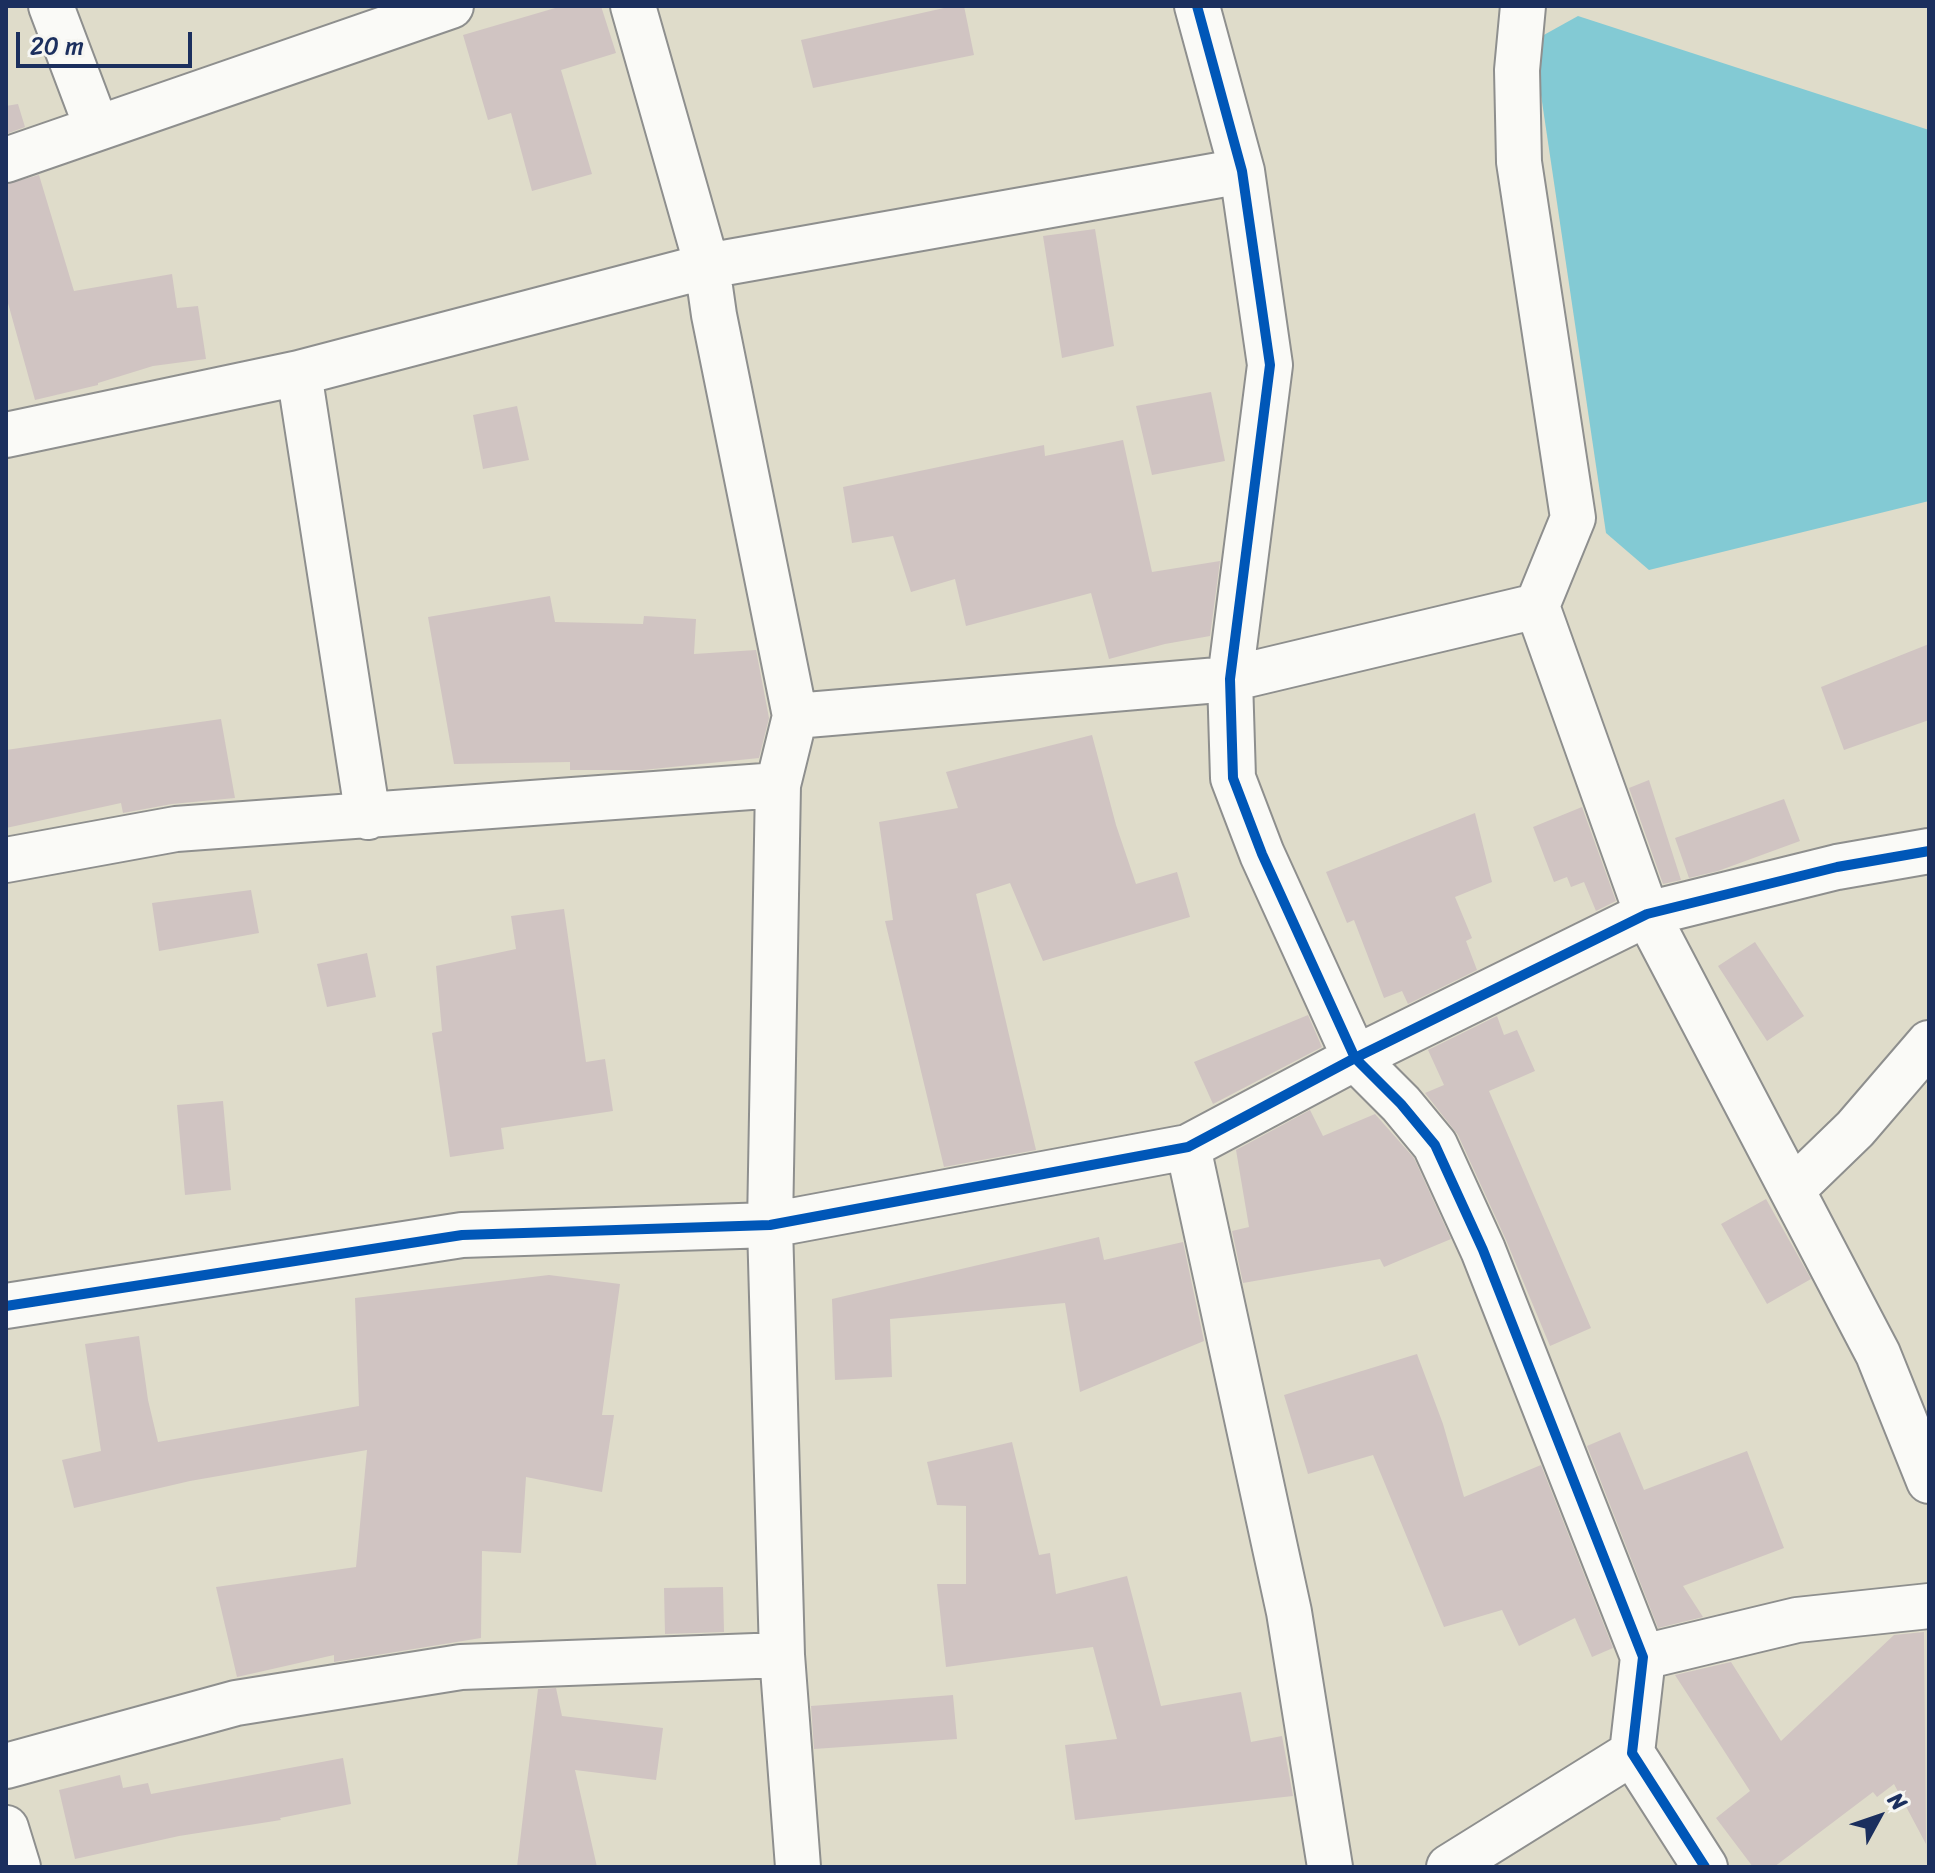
<!DOCTYPE html>
<html>
<head>
<meta charset="utf-8">
<style>
	body { margin:0 }
	#map { position:relative; width:1935px; height:1873px; overflow:hidden; background:#dfdcca; font-family:Sriracha,sans-serif }
	canvas { display:block }
	.frame { position:absolute; inset:0; border:8px solid #1b2f5e; pointer-events:none }
	.north { position:absolute; left:1839px; top:1777px; width:80px; height:80px; -webkit-text-stroke:6px #f6f6f2; paint-order:stroke; rotate:50deg; font-size:22px; font-weight:700; line-height:32px; text-align:center; color:#1b2f5e }
	.north::after { content:''; display:block; margin:auto; width:28px; height:36px; background:#1b2f5e; clip-path:polygon(50% 0,100% 100%,50% 72%,0 100%) }
	.scale { position:absolute; left:16px; top:32px; width:176px; height:36px; box-sizing:border-box; border:4px solid #1b2f5e; border-top:0; padding-left:10px; font-size:24px; line-height:28px; white-space:nowrap; color:#1b2f5e; -webkit-text-stroke:6px #f6f6f2; paint-order:stroke }
</style>
</head>
<body>
<div id="map">
<canvas width="1935" height="1873"></canvas>
<div class="frame"></div>
<div class="north">N</div>
<div class="scale">20 m</div>
</div>
<script>
const ctx = document.querySelector('canvas').getContext('2d');
ctx.lineJoin = 'round';
function fill(path, color) {
  ctx.fillStyle = color;
  ctx.fill(path, 'evenodd');
}
function poly(rows) {
  const path = new Path2D();
  for (const r of rows) {
    path.moveTo(r[0], r[1]);
    for (let i = 2; i < r.length; i += 2) path.lineTo(r[i], r[i + 1]);
  }
  return path;
}
function strokePath(path, color, width, dash) {
  ctx.strokeStyle = color;
  ctx.lineWidth = width;
  ctx.lineCap = dash ? 'butt' : 'round';
  ctx.setLineDash(dash || []);
  ctx.stroke(path);
}
fill(poly([
	[1578,16,1929,130,1929,501,1649,570,1606,533,1533,41]
]), '#83cad4');
fill(poly([
	[562,6,601,6,616,53,561,70,592,174,532,191,511,113,488,120,463,35],
	[953,6,964,6,974,55,813,88,801,40],
	[18,104,25,127,6,134,6,106],
	[39,175,74,291,172,274,177,308,198,306,206,359,153,366,98,383,98,385,35,400,6,296,6,184],
	[1095,229,1114,346,1062,358,1043,236],
	[1211,392,1225,461,1152,475,1136,406],
	[517,406,529,460,483,469,473,415],
	[1123,440,1152,572,1220,561,1210,636,1165,644,1109,659,1091,593,966,626,955,579,911,592,893,536,852,543,843,487,1044,445,1045,456],
	[550,596,555,622,643,624,644,616,696,619,694,654,756,650,769,718,759,758,643,770,570,770,570,762,454,764,428,617],
	[1929,644,1929,720,1844,750,1821,687],
	[221,719,235,798,172,804,123,813,121,803,6,828,6,750],
	[1092,735,1116,825,1136,884,1177,872,1190,917,1043,961,1010,883,976,894,1036,1150,944,1167,885,921,893,920,879,822,958,808,946,772],
	[1649,780,1681,880,1663,884,1629,788],
	[1784,799,1800,841,1718,871,1689,878,1675,838],
	[1582,807,1616,901,1596,911,1584,882,1571,887,1567,877,1554,882,1533,827],
	[1475,813,1492,882,1455,897,1472,938,1466,941,1477,970,1408,1004,1402,991,1384,998,1354,920,1347,923,1326,872],
	[251,890,259,933,159,951,152,903],
	[564,909,586,1062,605,1059,613,1111,501,1128,504,1149,450,1157,432,1033,442,1031,436,966,516,949,511,916],
	[1755,942,1804,1016,1767,1041,1718,966],
	[367,953,376,997,327,1007,317,964],
	[1308,1015,1322,1047,1213,1104,1194,1062],
	[1497,1016,1504,1035,1517,1030,1535,1071,1489,1091,1591,1328,1550,1346,1506,1240,1458,1135,1425,1093,1444,1085,1428,1050],
	[223,1101,231,1190,185,1195,177,1105],
	[1310,1110,1323,1136,1375,1114,1414,1158,1451,1239,1384,1267,1380,1259,1243,1283,1232,1231,1249,1227,1236,1150],
	[1766,1199,1811,1279,1767,1304,1721,1224],
	[1099,1237,1104,1260,1183,1242,1204,1341,1080,1392,1065,1303,890,1319,892,1377,835,1380,832,1299],
	[549,1275,620,1284,602,1415,614,1415,602,1492,526,1477,521,1553,482,1551,481,1638,334,1662,334,1655,237,1677,216,1587,356,1567,367,1450,190,1481,74,1508,62,1460,101,1451,85,1344,139,1336,148,1400,158,1442,359,1406,355,1298],
	[1417,1354,1443,1424,1464,1497,1541,1465,1613,1648,1592,1657,1575,1618,1519,1646,1502,1610,1444,1627,1373,1455,1308,1474,1284,1395],
	[1620,1432,1644,1490,1747,1451,1784,1548,1683,1586,1703,1617,1658,1628,1587,1446],
	[1012,1442,1039,1555,1050,1553,1056,1594,1127,1576,1161,1706,1241,1692,1251,1742,1282,1736,1293,1796,1075,1820,1065,1745,1117,1739,1093,1647,946,1667,937,1584,966,1584,966,1506,937,1505,927,1462],
	[723,1587,724,1632,665,1634,664,1588],
	[1924,1632,1926,1844,1894,1784,1877,1797,1873,1792,1774,1867,1753,1867,1716,1818,1750,1791,1675,1675,1731,1662,1781,1741,1894,1635],
	[556,1688,562,1716,663,1728,656,1780,575,1770,597,1867,517,1867,538,1689],
	[953,1695,957,1739,814,1749,811,1706],
	[343,1758,351,1804,280,1818,281,1820,179,1836,75,1859,59,1790,120,1775,123,1788,148,1783,151,1794]
]), '#d0c4c2');
const minor = poly([
	[51,6,97,128],
	[633,6,707,266,714,315,795,716,778,785,770,1225,782,1655,798,1867],
	[1197,6,1242,171,1270,365,1230,679,1233,778,1262,854,1355,1058,1401,1104,1435,1145,1483,1250,1643,1657,1632,1753,1705,1867],
	[1523,6,1517,70,1519,162,1573,518,1537,606,1647,914,1878,1354,1929,1481],
	[6,160,451,6],
	[299,373,368,817],
	[6,435,299,373,707,266,1242,171],
	[795,716,1230,679,1537,606],
	[6,860,176,829,778,785],
	[1188,1147,1289,1612,1330,1867],
	[1792,1190,1855,1129,1929,1043],
	[6,1306,462,1235,770,1225,1188,1147,1355,1058,1647,914,1837,867,1929,851],
	[1643,1657,1797,1620,1929,1606],
	[6,1766,236,1703,461,1667,782,1655],
	[6,1828,18,1867],
	[1449,1867,1632,1753]
]);
strokePath(minor, '#8e8f8e', 48);
strokePath(minor, '#fafaf7', 44);
strokePath(poly([
	[1197,6,1242,171,1270,365,1230,679,1233,778,1262,854,1355,1058,1401,1104,1435,1145,1483,1250,1643,1657,1632,1753,1705,1867],
	[6,1306,462,1235,770,1225,1188,1147,1355,1058,1647,914,1837,867,1929,851]
]), '#0057b8', 10);
</script>
</body>
</html>
